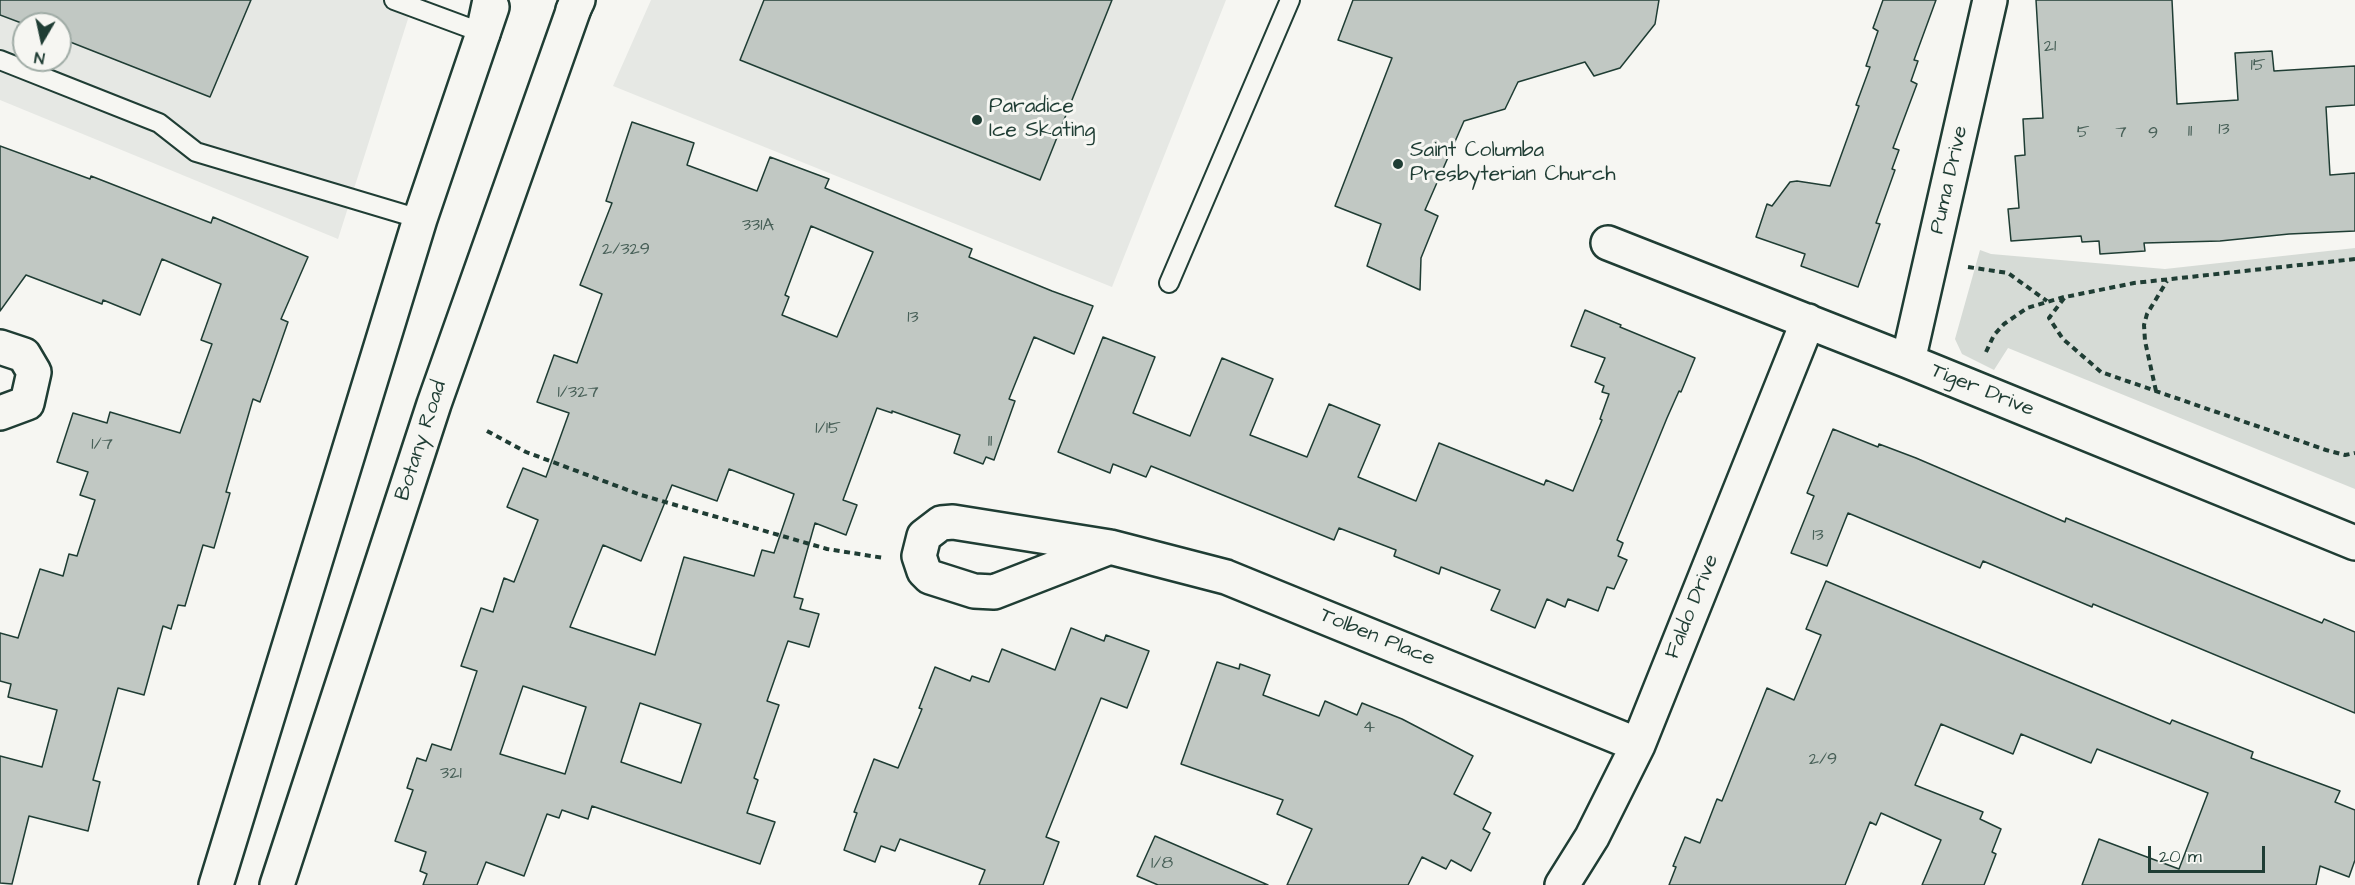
<!DOCTYPE html>
<html>
<head>
<meta charset="utf-8">
<style>
	body { margin:0 }
	#map { position:relative; width:2355px; height:885px; overflow:hidden; background:#f6f6f2; font-family:"Architects Daughter",sans-serif }
	canvas { display:block }
	.north { position:absolute; left:12px; top:12px; width:60px; height:60px; box-sizing:border-box; background:#f6f6f2; border:2px solid #a0aca6; border-radius:50%; rotate:189deg; font-size:16px; font-weight:700; line-height:24px; text-align:center; color:#1f3d34 }
	.north::after { content:''; display:block; margin:auto; width:21px; height:27px; background:#1f3d34; clip-path:polygon(50% 0,100% 100%,50% 72%,0 100%) }
	.scale { position:absolute; left:2148px; top:846px; width:117px; height:27px; box-sizing:border-box; border:3px solid #1f3d34; border-top:0; padding-left:8px; font-size:18px; line-height:21px; white-space:nowrap; color:#1f3d34; -webkit-text-stroke:4px #f6f6f2; paint-order:stroke }
</style>
</head>
<body>
<div id="map">
<canvas width="2355" height="885"></canvas>
<div class="north">N</div>
<div class="scale">20 m</div>
</div>
<script>
const ctx = document.querySelector('canvas').getContext('2d');
ctx.lineJoin = 'round';
function fill(path, color) {
  ctx.fillStyle = color;
  ctx.fill(path, 'evenodd');
}
function poly(rows) {
  const path = new Path2D();
  for (const r of rows) {
    path.moveTo(r[0], r[1]);
    for (let i = 2; i < r.length; i += 2) path.lineTo(r[i], r[i + 1]);
  }
  return path;
}
function strokePath(path, color, width, dash) {
  ctx.strokeStyle = color;
  ctx.lineWidth = width;
  ctx.lineCap = dash ? 'butt' : 'round';
  ctx.setLineDash(dash || []);
  ctx.stroke(path);
}
function label(font, color, halo, rows, align = 'center') {
  ctx.font = font + ' "Architects Daughter",sans-serif';
  ctx.lineWidth = 6;
  ctx.setLineDash([]);
  ctx.textBaseline = 'middle';
  ctx.strokeStyle = halo;
  ctx.fillStyle = color;
  for (const [text, x, y, turn = 0] of rows) {
    ctx.save();
    ctx.translate(x, y);
    ctx.rotate((+turn || 0) * Math.PI / 180);
    ctx.textAlign = isNaN(turn) ? turn : align;
    if (halo) ctx.strokeText(text, 0, 0);
    ctx.fillText(text, 0, 0);
    ctx.restore();
  }
}
fill(poly([
	[0,0,414,0,338,239,0,100],
	[24,24,60,24,60,60,24,60],
	[651,0,1226,0,1112,287,613,86]
]), '#e6e8e4');
fill(poly([
	[2355,248,2355,489,2008,348,1994,370,1962,354,1955,339,1980,250,1991,254,2165,269]
]), '#d6dbd6');
const building = poly([
	[0,0,251,0,210,97,60,38,60,24,24,24,0,15,0,0],
	[764,0,1112,0,1040,180,740,60,764,0],
	[1353,0,1659,0,1655,24,1620,68,1594,76,1585,62,1518,82,1505,109,1464,121,1425,210,1438,216,1421,258,1420,290,1367,266,1381,224,1335,206,1392,58,1338,40,1353,0],
	[1883,0,1936,0,1914,60,1918,61,1911,81,1917,84,1893,148,1899,150,1892,169,1895,170,1876,223,1880,224,1858,287,1801,266,1805,254,1756,237,1767,204,1772,206,1790,182,1797,181,1830,186,1859,106,1856,105,1870,67,1866,66,1878,31,1873,28,1883,0],
	[2036,0,2172,0,2177,104,2238,100,2235,53,2272,51,2274,71,2355,66,2355,105,2326,107,2330,175,2355,173,2355,231,2289,234,2220,241,2144,243,2145,251,2100,254,2099,241,2082,242,2081,236,2011,241,2008,209,2019,208,2015,156,2025,155,2023,119,2043,118,2036,0],
	[632,122,694,143,687,165,757,191,770,157,829,179,825,188,972,249,969,257,1052,291,1093,306,1074,354,1034,337,1009,399,1015,401,994,460,986,457,983,464,954,453,960,435,892,411,892,413,877,408,843,500,857,505,846,535,815,523,794,597,803,599,800,609,819,614,809,647,788,641,767,701,779,705,754,778,758,780,747,813,775,822,760,864,592,806,588,819,562,810,559,818,547,814,524,876,486,862,477,885,423,885,427,874,420,871,426,852,395,841,413,790,407,788,417,758,426,761,432,744,451,750,477,671,461,666,481,608,493,612,504,578,514,582,538,520,507,507,523,468,546,477,569,413,537,402,554,355,577,363,602,294,580,285,612,203,606,201,632,122],
	[811,226,873,252,837,337,782,315,789,297,785,295,811,226],
	[729,469,794,494,774,553,762,550,754,576,684,557,655,655,570,627,603,545,641,561,672,485,717,501,729,469],
	[523,686,586,707,565,774,500,754,523,686],
	[640,703,701,724,681,783,621,762,640,703],
	[0,146,90,179,91,176,211,223,213,217,308,257,281,319,288,322,260,402,253,399,226,492,230,493,214,548,203,545,185,606,178,605,171,629,163,626,144,695,118,688,93,780,100,782,88,831,29,816,12,884,0,883,0,756,42,767,57,710,8,697,11,684,0,681,0,633,18,638,40,569,63,576,69,554,77,556,95,500,80,495,88,472,57,462,73,413,107,423,110,412,180,433,212,344,201,340,221,284,162,259,140,315,103,300,102,304,26,275,0,311,0,146],
	[1585,310,1621,325,1620,327,1695,358,1681,392,1679,391,1667,418,1617,540,1623,543,1618,556,1627,560,1614,589,1607,587,1598,611,1568,599,1565,607,1547,599,1535,628,1491,610,1500,590,1441,567,1439,574,1394,556,1396,550,1339,528,1334,540,1151,466,1146,477,1113,464,1110,473,1058,452,1103,337,1155,357,1133,413,1190,436,1222,358,1273,379,1250,435,1307,457,1329,404,1380,425,1358,477,1416,501,1439,443,1544,485,1546,480,1573,491,1602,420,1600,419,1609,394,1602,392,1604,386,1595,382,1605,358,1571,346,1585,310],
	[1833,429,1878,447,1879,444,1916,458,2065,522,2066,518,2322,623,2324,619,2355,632,2355,713,2093,604,2092,607,1983,561,1980,568,1848,513,1827,566,1791,553,1814,496,1807,493,1833,429],
	[1826,581,2170,724,2172,720,2253,752,2251,758,2340,791,2335,802,2355,810,2355,860,2349,877,2320,866,2316,885,2082,885,2099,839,2179,869,2208,793,2097,749,2091,763,2021,734,2013,754,1941,724,1915,785,1983,812,1980,819,2001,829,1992,852,1996,854,1984,885,1922,885,1941,840,1881,813,1876,825,1870,822,1845,885,1669,885,1676,867,1673,866,1685,837,1700,843,1717,799,1722,801,1767,688,1794,700,1821,635,1806,629,1826,581],
	[1071,628,1104,641,1106,635,1149,651,1127,708,1101,698,1046,837,1059,842,1043,885,979,885,985,870,900,839,895,851,881,846,875,862,844,850,857,813,854,812,874,759,898,768,922,709,919,708,935,667,970,681,972,676,989,682,1002,649,1055,670,1071,628],
	[1217,662,1239,669,1240,664,1270,675,1263,695,1319,716,1325,701,1357,715,1362,703,1402,719,1473,756,1454,794,1491,813,1483,829,1490,833,1471,871,1451,860,1446,869,1422,857,1408,885,1287,885,1312,829,1277,814,1283,800,1181,764,1217,662],
	[1155,836,1268,885,1158,885,1137,876,1155,836]
]);
fill(building, '#c1c8c3');
strokePath(building, '#1f3d34', 1.5);
const service = poly([
	[394,0,483,33],
	[0,60,159,123,196,152,420,219],
	[1169,283,1290,0]
]);
const minor = poly([
	[1608,243,1908,361,2355,543],
	[0,347,24,355,34,372,27,403,0,413],
	[1908,361,1990,0],
	[1110,547,953,522,941,523,924,536,919,556,924,571,930,577,974,591,994,592,1110,547,1226,577,1638,745],
	[1562,885,1592,837,1638,745,1808,321]
]);
const secondary = poly([
	[216,885,420,219,492,7],
	[277,885,434,404,577,0]
]);
const primary = poly([
	[573,10,578,0],
	[483,33,490,0]
]);
strokePath(service, '#1f3d34', 22);
strokePath(minor, '#1f3d34', 38);
strokePath(secondary, '#1f3d34', 38);
strokePath(primary, '#1f3d34', 38);
strokePath(poly([
	[2355,259,2134,283,2065,297,2049,318,2063,339,2101,372,2326,450,2345,455,2355,453],
	[1968,267,2008,273,2047,301],
	[1986,352,1994,335,2004,324,2027,308,2064,297],
	[2156,391,2145,341,2144,325,2147,314,2167,281],
	[487,431,526,452,641,495,827,549,884,558]
]), '#1f3d34', 4, [6, 4.5]);
strokePath(service, '#f6f6f2', 18);
strokePath(minor, '#f6f6f2', 33);
strokePath(secondary, '#f6f6f2', 33);
strokePath(primary, '#f6f6f2', 33);
for (const [x, y, r, color] of [
	[977,120,6,"#1f3d34"],
	[1398,164,6,"#1f3d34"]
]) {
  const dot = new Path2D();
  dot.arc(x, y, r, 0, 2 * Math.PI);
  ctx.fillStyle = color;
  ctx.fill(dot);
  strokePath(dot, '#f6f6f2', 2);
}
label('18px', '#486058', null, [
	["21",2050,47],
	["15",2258,66],
	["13",2224,130],
	["11",2190,132],
	["5",2083,133],
	["7",2121,133],
	["9",2153,134],
	["331A",758,226],
	["2/329",626,250],
	["13",913,318],
	["1/327",578,393],
	["1/15",828,429],
	["11",990,442],
	["1/7",102,445],
	["13",1818,536],
	["4",1369,728],
	["2/9",1823,760],
	["321",451,774],
	["1/8",1162,864]
]);
label('21px', '#1f3d34', '#f6f6f2', [
	["Paradice",989,108],
	["Ice Skating",989,132],
	["Saint Columba",1410,152],
	["Presbyterian Church",1410,176]
], 'left');
label('21px', '#1f3d34', '#f6f6f2', [
	["Puma Drive",1950,180,-77],
	["Tiger Drive",1982,391,22],
	["Botany Road",422,441,-72],
	["Faldo Drive",1693,607,-68],
	["Tolben Place",1377,638,22]
]);
</script>
</body>
</html>
